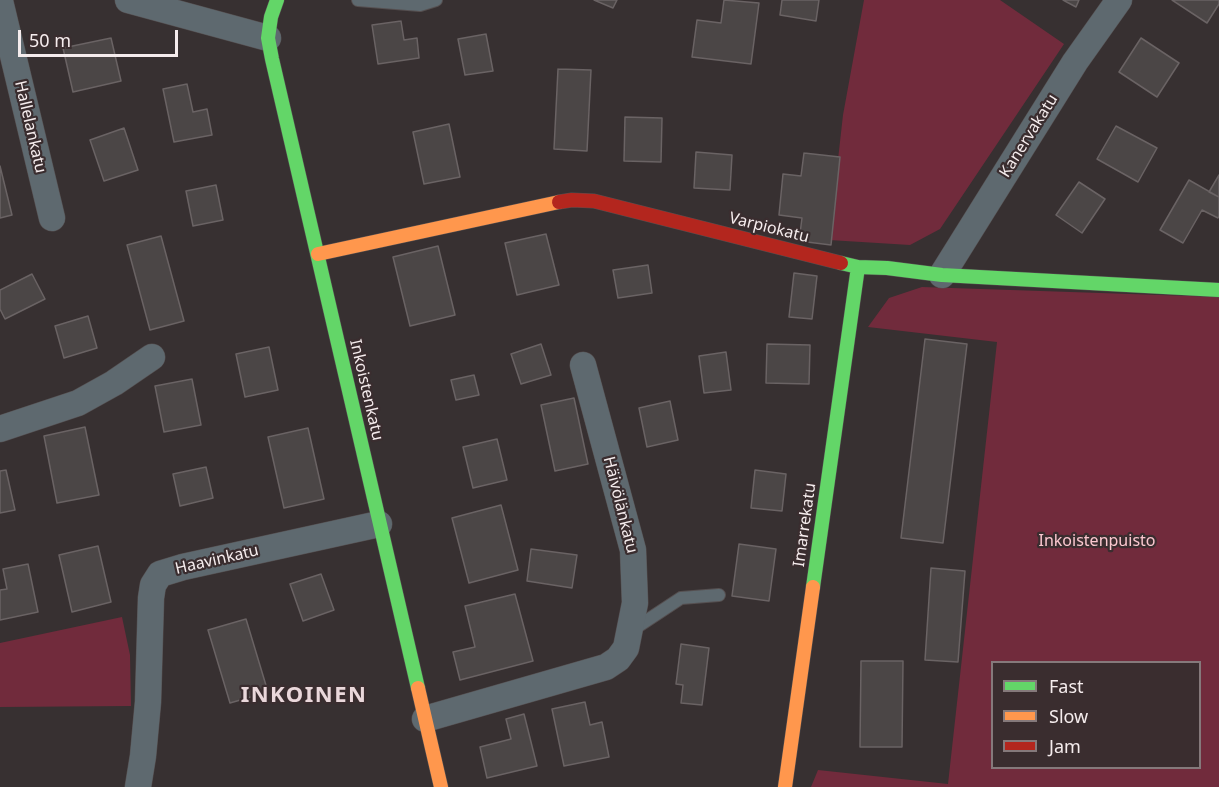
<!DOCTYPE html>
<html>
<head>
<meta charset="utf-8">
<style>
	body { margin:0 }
	#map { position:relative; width:1219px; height:787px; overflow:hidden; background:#373031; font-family:"Noto Sans",sans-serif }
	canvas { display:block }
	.legend { position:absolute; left:991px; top:661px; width:210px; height:108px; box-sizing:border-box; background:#3a2d2f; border:2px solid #85797b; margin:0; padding:8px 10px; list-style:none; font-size:18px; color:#f5eced }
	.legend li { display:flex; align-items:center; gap:12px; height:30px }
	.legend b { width:30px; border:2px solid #85797b }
	.scale { position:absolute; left:18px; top:30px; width:160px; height:27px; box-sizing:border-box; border:3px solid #f5eced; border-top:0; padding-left:8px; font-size:18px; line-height:21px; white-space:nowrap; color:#f5eced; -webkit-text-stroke:4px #3a2d2f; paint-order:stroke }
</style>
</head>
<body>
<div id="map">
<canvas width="1219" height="787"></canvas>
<ul class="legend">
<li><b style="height:8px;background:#63d668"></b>Fast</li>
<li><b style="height:8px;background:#ff974d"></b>Slow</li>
<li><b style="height:8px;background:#b3261e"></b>Jam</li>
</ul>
<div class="scale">50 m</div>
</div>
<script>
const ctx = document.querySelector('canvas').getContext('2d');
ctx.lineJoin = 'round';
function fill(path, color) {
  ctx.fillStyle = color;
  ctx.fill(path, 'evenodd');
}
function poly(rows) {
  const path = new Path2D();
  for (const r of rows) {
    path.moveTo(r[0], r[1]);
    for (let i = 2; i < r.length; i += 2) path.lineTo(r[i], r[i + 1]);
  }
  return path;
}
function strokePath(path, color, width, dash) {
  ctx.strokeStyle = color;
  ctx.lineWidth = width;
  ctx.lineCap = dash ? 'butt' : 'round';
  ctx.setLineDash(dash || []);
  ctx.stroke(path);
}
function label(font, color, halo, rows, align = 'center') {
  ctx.font = font + ' "Noto Sans",sans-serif';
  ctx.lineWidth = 4.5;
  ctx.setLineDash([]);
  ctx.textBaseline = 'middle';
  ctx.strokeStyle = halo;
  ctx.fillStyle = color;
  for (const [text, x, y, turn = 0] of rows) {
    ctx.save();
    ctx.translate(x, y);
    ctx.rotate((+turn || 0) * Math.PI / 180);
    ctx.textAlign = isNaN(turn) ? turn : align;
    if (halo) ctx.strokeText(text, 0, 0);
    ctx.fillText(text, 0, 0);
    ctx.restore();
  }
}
fill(poly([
	[864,0,1000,0,1064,44,940,229,910,245,829,240,843,115],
	[922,287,1219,297,1219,787,811,787,818,770,948,784,997,342,868,327,889,298],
	[992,662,1200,662,1200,768,992,768],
	[122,617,130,655,131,706,0,707,0,643]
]), '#712b3c');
const building = poly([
	[594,0,617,0,613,8,594,0],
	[724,0,759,3,751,64,692,57,697,20,721,23,724,0],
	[782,0,819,0,816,21,780,15,782,0],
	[1063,0,1079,0,1076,7,1063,0],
	[1172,0,1219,0,1219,4,1207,23,1172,0],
	[401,21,404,40,417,38,419,58,378,64,372,25,401,21],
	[486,34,493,71,465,75,458,39,486,34],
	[111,38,121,81,73,92,63,48,111,38],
	[1141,38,1179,63,1157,97,1119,72,1141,38],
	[558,69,591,70,587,151,554,149,558,69],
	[187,84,193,112,207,109,212,135,174,142,163,89,187,84],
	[625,117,662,118,661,162,624,161,625,117],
	[449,124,460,177,424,184,413,132,449,124],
	[1116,126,1157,148,1138,182,1097,159,1116,126],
	[124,128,138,170,104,181,90,140,124,128],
	[696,152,732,155,730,190,694,188,696,152],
	[804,153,840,157,831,245,799,241,802,218,779,215,783,174,801,176,804,153],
	[0,166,12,215,0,218,0,166],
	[1219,175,1219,197,1209,192,1219,175],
	[1189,180,1219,197,1219,216,1218,218,1202,210,1183,243,1160,230,1189,180],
	[1079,182,1105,199,1082,233,1056,215,1079,182],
	[216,185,223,220,193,226,186,191,216,185],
	[546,234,559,285,517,295,505,243,546,234],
	[161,236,184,321,150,330,127,245,161,236],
	[438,246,455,315,410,326,393,257,438,246],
	[648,265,652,293,618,298,613,270,648,265],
	[794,273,817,276,812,319,789,317,794,273],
	[32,274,45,299,5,319,0,309,0,290,32,274],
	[88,316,97,348,64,358,55,326,88,316],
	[925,339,967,344,943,543,901,538,925,339],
	[541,344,551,375,521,384,511,354,541,344],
	[767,344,810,345,809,384,766,383,767,344],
	[269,347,278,390,245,397,236,354,269,347],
	[726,352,731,390,704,393,699,356,726,352],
	[474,375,479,395,456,400,451,380,474,375],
	[192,379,201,425,164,432,155,386,192,379],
	[574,398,588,464,555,471,541,405,574,398],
	[670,401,678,440,647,447,639,408,670,401],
	[85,427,99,495,57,503,44,436,85,427],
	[308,428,324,499,284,508,268,437,308,428],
	[497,439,507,480,473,488,463,447,497,439],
	[206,467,213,498,180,506,173,474,206,467],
	[6,470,15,510,0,513,0,471,6,470],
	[755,470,786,474,782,511,751,508,755,470],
	[501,505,518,570,469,583,452,518,501,505],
	[739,544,776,549,769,601,732,596,739,544],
	[98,546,111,602,72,612,59,555,98,546],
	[531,549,577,555,572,588,527,581,531,549],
	[28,564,38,612,0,620,0,590,7,589,3,569,28,564],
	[931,568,965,571,958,662,925,660,931,568],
	[321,574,334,610,303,621,290,584,321,574],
	[515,594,533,661,460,680,453,652,475,647,465,606,515,594],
	[246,619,268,692,230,703,208,630,246,619],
	[681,644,709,648,702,705,681,703,683,685,676,684,681,644],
	[861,661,903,661,902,747,860,747,861,661],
	[585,702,590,725,602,722,609,757,564,766,552,709,585,702],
	[524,714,537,766,487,778,480,747,511,739,506,719,524,714]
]);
fill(building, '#4b4646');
strokePath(building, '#6a6364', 1.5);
const lane = poly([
	[358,0,420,5,436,0],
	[631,631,681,598,719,595]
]);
const street = poly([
	[128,0,268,38],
	[0,1,52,218],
	[942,275,1075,62,1119,0],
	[0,429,78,403,114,383,152,357],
	[425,719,606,667,618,659,626,648,635,603,633,550,583,365],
	[138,787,143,756,148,702,151,598,153,585,160,574,183,567,379,524]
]);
const fast = poly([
	[277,0,271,17,268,38,272,59,418,688],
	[841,263,858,267,887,268,942,275,1219,290],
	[813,587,858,267]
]);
const slow = poly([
	[318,254,559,202],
	[418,688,441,787],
	[785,787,813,587]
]);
const jam = poly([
	[559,202,572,200,594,201,841,263]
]);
strokePath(lane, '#554f50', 14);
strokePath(street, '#554f50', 27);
strokePath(fast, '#554f50', 15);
strokePath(slow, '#554f50', 15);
strokePath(jam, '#554f50', 15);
strokePath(lane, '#5e696f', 12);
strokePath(street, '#5e696f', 26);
strokePath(fast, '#63d668', 14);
strokePath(slow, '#ff974d', 14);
strokePath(jam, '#b3261e', 14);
label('16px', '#f5eced', '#3a2d2f', [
	["Hallelankatu",30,127,77],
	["Kanervakatu",1029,136,-58],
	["Varpiokatu",769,228,14],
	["Inkoistenkatu",366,390,77],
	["Häivölänkatu",620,505,76],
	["Imarrekatu",805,525,-82],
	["Haavinkatu",217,560,-13]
]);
label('16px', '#fbc7cf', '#3a2d2f', [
	["Inkoistenpuisto",1097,541]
]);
ctx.letterSpacing = '1.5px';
label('bold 22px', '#ead8db', '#3a2d2f', [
	["INKOINEN",304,696]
]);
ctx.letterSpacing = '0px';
</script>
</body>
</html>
